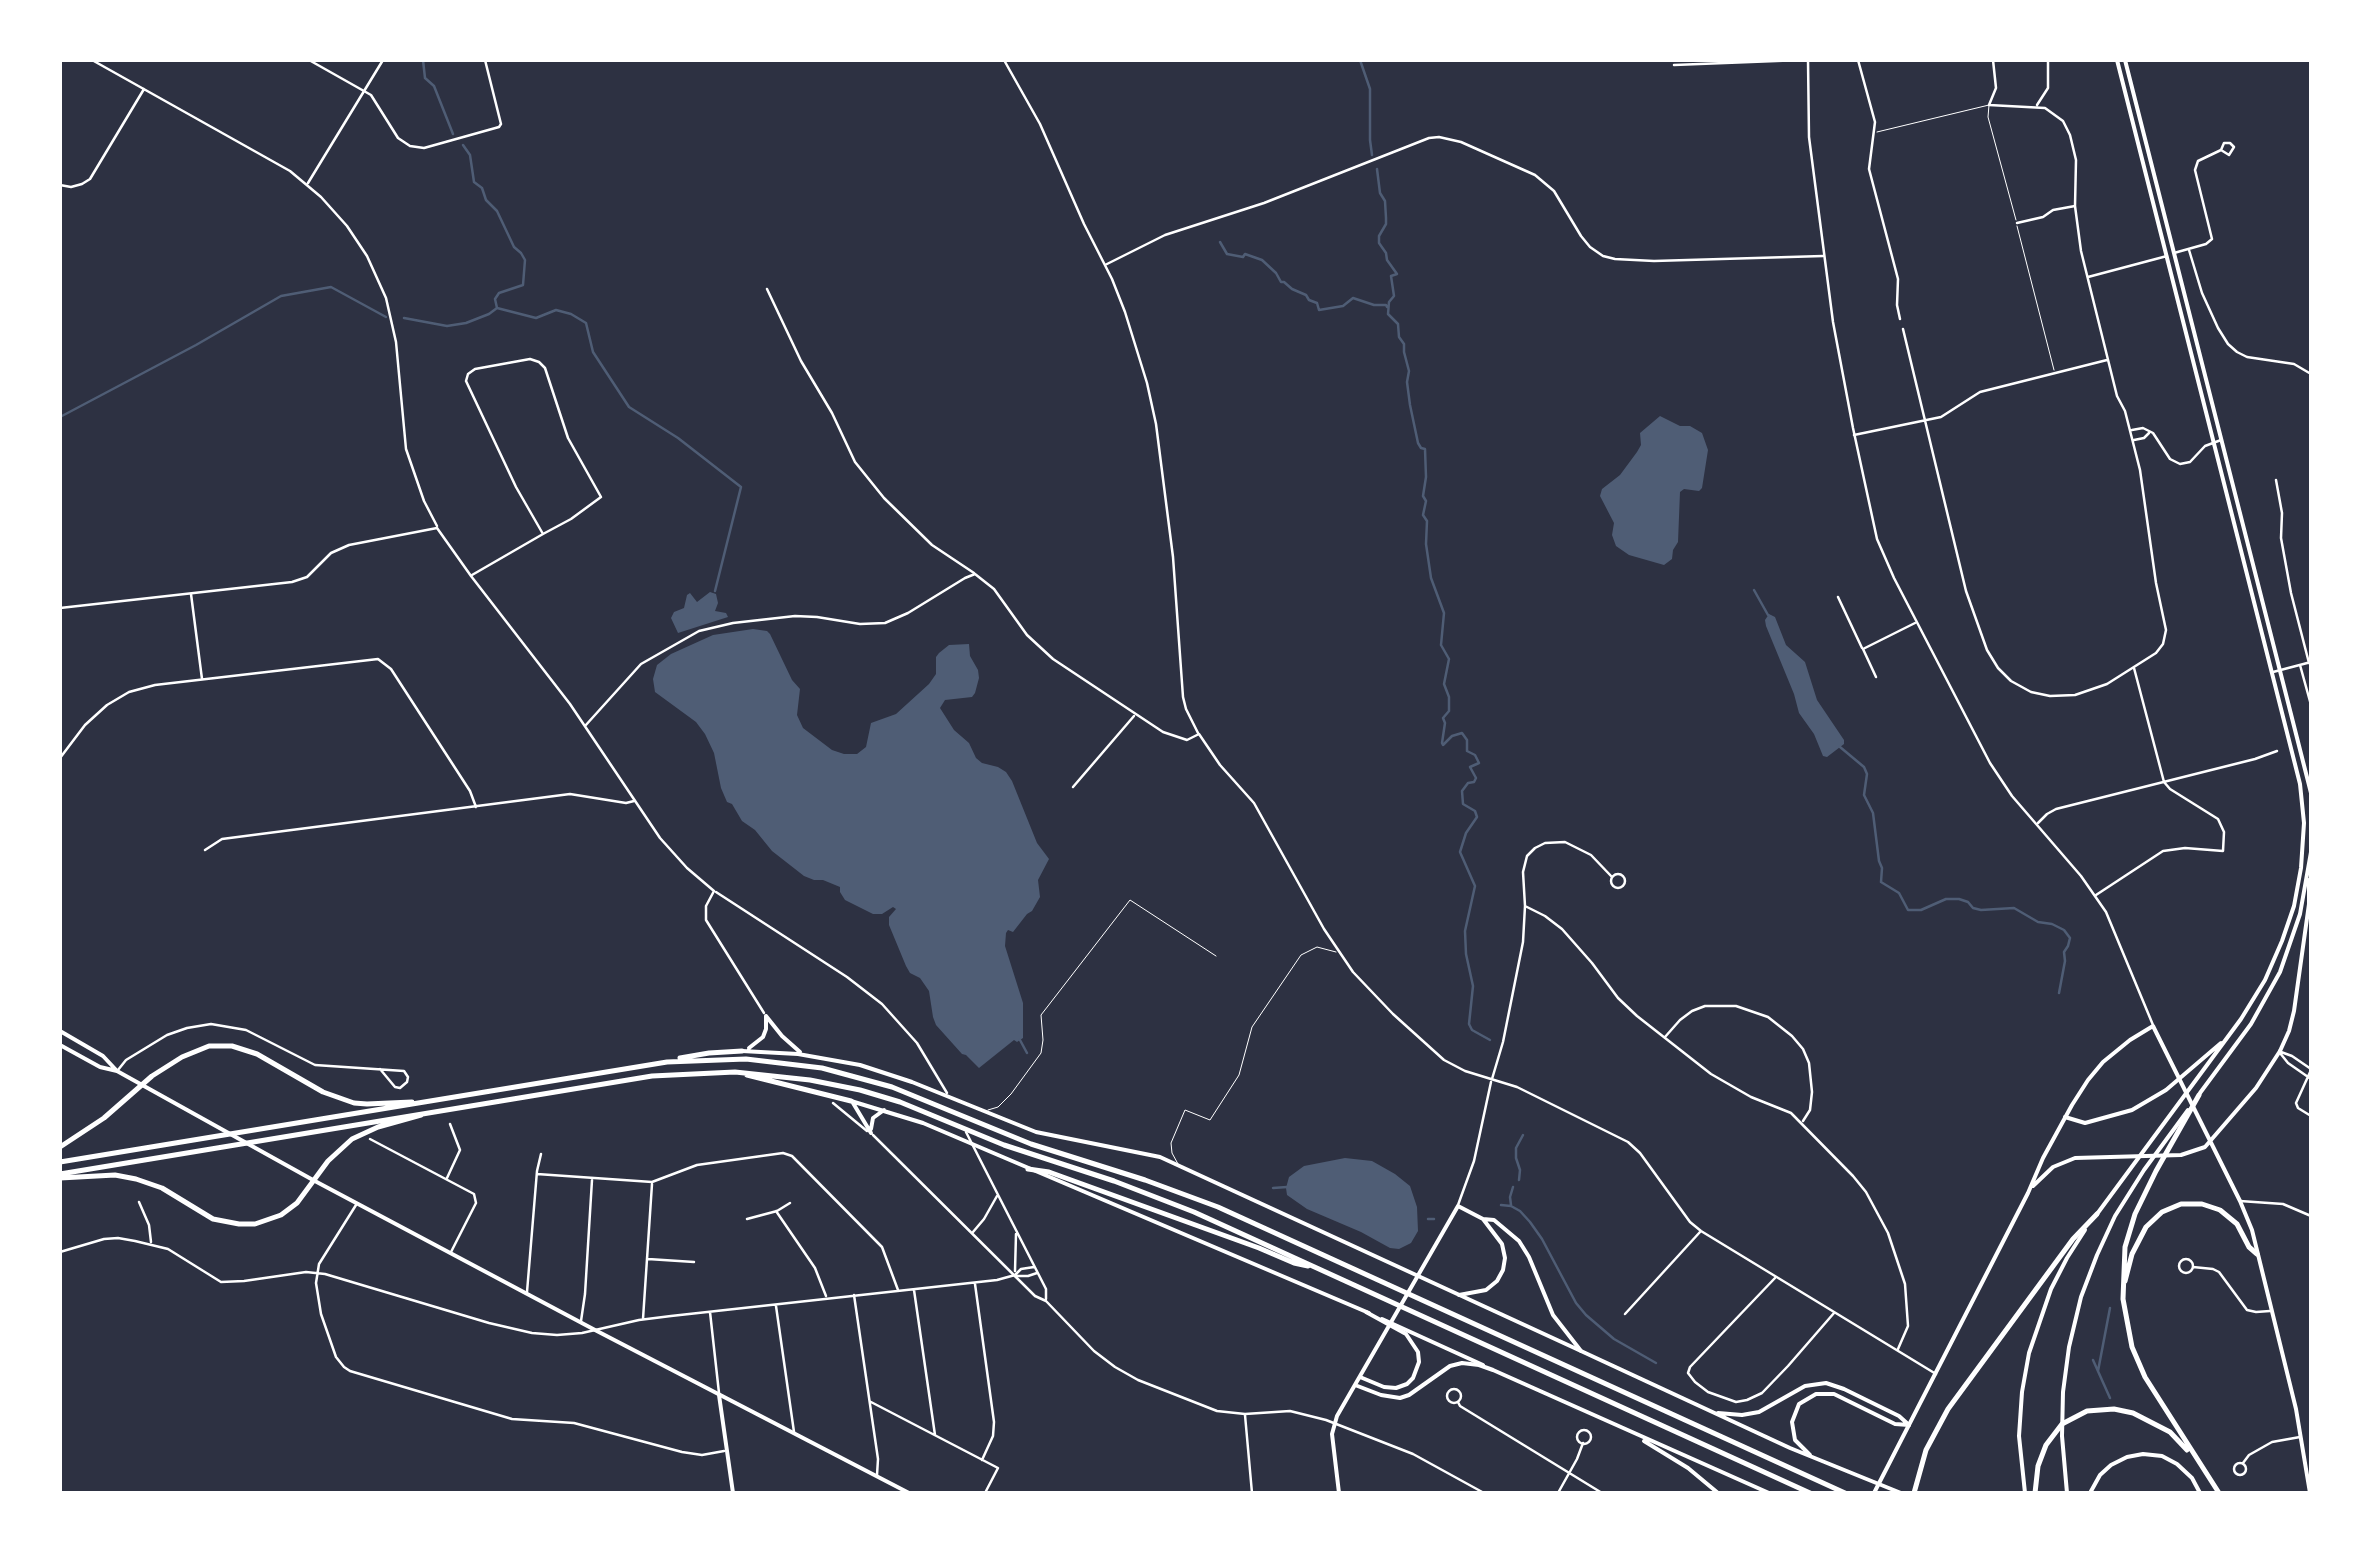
<!DOCTYPE html>
<html>
<head>
<meta charset="utf-8">
<style>
	body { margin:0 }
	#map { position:relative; width:2371px; height:1553px; overflow:hidden; background:#2d3142; font-family:Inter,sans-serif }
	canvas { display:block }
	.frame { position:absolute; inset:0; border:62px solid #fff; pointer-events:none }
</style>
</head>
<body>
<div id="map">
<canvas width="2371" height="1553"></canvas>
<div class="frame"></div>
</div>
<script>
const ctx = document.querySelector('canvas').getContext('2d');
ctx.lineJoin = 'round';
function fill(path, color) {
  ctx.fillStyle = color;
  ctx.fill(path, 'evenodd');
}
function poly(rows) {
  const path = new Path2D();
  for (const r of rows) {
    if (r.length === 3) {
      path.moveTo(r[0] + r[2], r[1]);
      path.arc(r[0], r[1], r[2], 0, 2 * Math.PI);
      continue;
    }
    path.moveTo(r[0], r[1]);
    for (let i = 2; i < r.length; i += 2) path.lineTo(r[i], r[i + 1]);
  }
  return path;
}
function strokePath(path, color, width, dash) {
  ctx.strokeStyle = color;
  ctx.lineWidth = width;
  ctx.lineCap = dash ? 'butt' : 'round';
  ctx.setLineDash(dash || []);
  ctx.stroke(path);
}
fill(poly([
	[1660,416,1680,426,1690,426,1702,433,1708,450,1702,488,1699,491,1684,489,1680,492,1678,542,1673,550,1672,559,1664,565,1629,555,1616,546,1612,535,1614,523,1600,496,1602,489,1620,475,1637,452,1641,445,1640,433],
	[710,592,716,594,718,603,715,611,726,613,728,617,678,633,671,618,674,612,684,608,687,595,690,593,697,602],
	[1769,614,1775,617,1786,645,1805,662,1817,700,1844,740,1844,744,1827,757,1823,756,1814,734,1799,713,1794,694,1766,626,1765,620],
	[753,629,767,631,770,634,792,680,800,689,797,715,803,728,832,750,844,754,857,754,866,747,871,723,896,714,929,684,936,674,936,657,939,653,949,645,969,644,970,656,978,670,979,678,975,693,972,697,945,700,940,708,954,730,969,743,976,758,982,763,998,767,1006,772,1012,781,1037,843,1049,859,1038,880,1040,897,1032,911,1027,914,1013,932,1008,930,1006,933,1005,946,1023,1003,1023,1038,1017,1042,1014,1040,979,1068,966,1055,962,1054,936,1025,933,1017,929,991,920,978,910,973,906,966,889,925,889,917,896,909,893,907,882,914,873,914,845,900,840,892,840,887,823,880,814,880,804,876,772,851,755,830,742,821,732,804,727,802,721,788,714,753,705,734,696,722,655,692,653,679,657,665,671,654,713,635],
	[1345,1158,1372,1161,1395,1174,1410,1186,1417,1207,1418,1231,1411,1243,1399,1249,1390,1248,1361,1232,1307,1209,1287,1195,1286,1188,1289,1177,1304,1166]
]), '#4f5d75');
strokePath(poly([
	[423,60,425,78,434,86,453,134],
	[1360,60,1370,89,1370,140,1372,155],
	[463,145,470,155,474,182,482,188,486,200,497,211,514,247,521,253,525,260,523,285,499,293,495,299,497,308,536,318,556,310,571,314,586,323,593,352,629,407,678,438,741,487,715,591],
	[1377,169,1380,193,1385,201,1386,218,1386,224,1379,236,1379,243,1386,253,1387,260,1397,274,1391,276,1394,296,1389,302,1388,314,1398,324,1399,337,1404,344,1404,352,1409,371,1407,382,1410,405,1418,443,1421,448,1425,449,1426,477,1423,496,1426,501,1423,515,1427,521,1426,544,1431,578,1444,613,1441,645,1449,659,1444,684,1449,697,1449,711,1443,718,1445,723,1442,743,1443,745,1452,736,1462,733,1467,740,1467,751,1475,755,1479,763,1470,767,1476,778,1474,782,1468,783,1462,791,1463,804,1475,811,1477,817,1466,833,1460,852,1475,886,1465,931,1466,954,1473,986,1469,1024,1472,1030,1490,1040],
	[1220,242,1227,254,1243,257,1245,254,1262,260,1276,273,1281,282,1284,282,1292,289,1306,295,1309,300,1317,303,1319,310,1343,306,1353,298,1374,305,1386,305,1387,307],
	[404,318,447,326,466,323,489,314,497,308],
	[60,417,196,345,281,296,331,287,386,317],
	[1754,590,1768,615],
	[1840,747,1864,767,1867,774,1864,795,1873,813,1879,861,1882,868,1881,882,1899,893,1908,910,1921,910,1946,899,1959,899,1968,902,1973,908,1981,910,2014,908,2038,922,2052,924,2064,930,2070,938,2068,946,2064,952,2065,961,2059,993],
	[1020,1040,1027,1053],
	[1519,1180,1520,1170,1516,1158,1516,1148,1523,1135],
	[1273,1188,1287,1187],
	[1501,1205,1511,1206,1520,1211,1530,1222,1542,1239,1576,1303,1586,1315,1614,1339,1656,1363],
	[1511,1205,1510,1197,1513,1187],
	[1428,1219,1434,1219],
	[2093,1360,2110,1398],
	[2098,1371,2110,1308]
]), '#4f5d75', 2.5);
strokePath(poly([
	[988,1110,998,1107,1011,1094,1041,1053,1043,1040,1041,1015,1130,900,1216,956],
	[1178,1164,1172,1153,1171,1143,1185,1110,1210,1120,1239,1075,1252,1027,1301,955,1317,947,1336,952]
]), '#fff', 1);
strokePath(poly([
	[1877,132,1989,105,1988,117,2016,220],
	[2017,226,2054,370]
]), '#fff', 1);
strokePath(poly([
	[92,60,290,171,321,197,347,226,367,256,386,298,396,342,406,449,424,501,437,526],
	[309,60,371,95,398,138,410,146,424,148,499,127,501,124,485,60],
	[1004,60,1040,124,1084,224,1112,279,1125,312,1147,383,1156,424,1173,557,1183,697,1186,709,1198,733],
	[1858,60,1875,122,1869,169,1898,279,1897,305,1900,319],
	[1674,65,1802,60],
	[2037,105,2048,88,2048,60],
	[308,183,383,60],
	[60,185,71,187,82,184,90,179,144,89],
	[2017,223,2043,217,2053,210,2075,206],
	[2189,250,2202,293,2218,328,2228,344,2237,352,2247,357,2294,364,2311,374],
	[2174,253,2206,244,2212,239,2195,170,2198,161,2221,150,2224,143,2230,143,2234,147,2229,155,2221,150],
	[1105,265,1165,235,1264,203,1429,138,1439,137,1461,142,1535,175,1554,191,1581,236,1590,247,1603,256,1615,259,1654,261,1823,256],
	[2088,277,2167,256],
	[767,289,801,361,832,413,855,462,884,498,932,545,974,573],
	[1903,329,1966,591,1987,650,1998,668,2011,681,2031,692,2050,696,2075,695,2107,684,2156,653,2163,644,2166,630,2156,583,2140,470,2125,411,2117,396,2081,251,2075,206,2076,160,2070,135,2063,121,2045,108,1989,105,1996,88,1993,60],
	[530,359,539,362,545,368,568,438,601,497,571,519,543,534,516,487,466,381,468,374,475,369,530,359],
	[2132,430,2143,428,2153,433,2170,459,2180,464,2190,462,2205,446,2221,440],
	[1854,435,1941,417,1980,392,2107,360],
	[2134,440,2144,438,2149,433],
	[2276,480,2282,513,2281,538,2291,593,2309,663],
	[472,575,543,534],
	[191,594,202,679],
	[1838,597,1862,648],
	[2300,665,2311,705],
	[2273,672,2311,662],
	[1876,677,1863,649,1915,623],
	[60,758,85,725,107,705,129,692,155,685,378,659,391,669,470,791,476,807],
	[1073,787,1134,716],
	[2038,823,2047,814,2056,809,2255,759,2277,751],
	[205,850,222,839,570,794,626,803,634,801],
	[1618,881,7],
	[716,892,847,977,882,1004,917,1043,947,1093],
	[2096,895,2163,851,2185,848,2223,851,2224,832,2218,819,2170,789,2164,782,2134,668],
	[1525,906,1545,916,1562,929,1592,963,1618,998,1637,1016,1711,1074,1751,1097,1791,1113,1853,1176,1866,1192,1888,1233,1905,1284,1908,1326,1898,1349],
	[1665,1037,1680,1020,1692,1011,1705,1006,1736,1006,1768,1017,1792,1036,1803,1049,1809,1063,1812,1092,1810,1110,1803,1121],
	[2281,1052,2292,1056,2311,1069],
	[2280,1053,2288,1063,2311,1079],
	[118,1070,126,1060,167,1035,187,1028,211,1024,246,1030,315,1065,404,1071,408,1077,407,1082,400,1088,395,1087,380,1069],
	[2311,1070,2296,1103,2298,1108,2311,1116],
	[1492,1079,1503,1042,1523,942,1525,906,1523,872,1527,856,1535,848,1545,843,1565,842,1591,855,1612,877],
	[833,1103,867,1131],
	[966,1132,1046,1289,1046,1299],
	[370,1139,474,1194,476,1203,451,1252],
	[537,1174,652,1182,697,1165,783,1153,792,1156,882,1247,898,1290],
	[447,1178,460,1150,450,1124],
	[2240,1201,2283,1204,2311,1216],
	[139,1202,149,1225,151,1242],
	[356,1205,319,1264,316,1283,321,1314,336,1357,344,1367,350,1371,512,1419,574,1423,682,1452,702,1455,724,1451],
	[776,1211,815,1268,826,1296],
	[747,1219,777,1211,790,1203],
	[973,1232,984,1219,997,1196],
	[60,1252,104,1239,118,1238,135,1241,168,1249,221,1282,244,1281,306,1272,325,1274,489,1323,532,1333,557,1335,582,1333,639,1320,671,1316,997,1280,1015,1275,1021,1269,1034,1267],
	[648,1259,694,1262],
	[2186,1266,7],
	[2193,1267,2213,1269,2219,1272,2247,1310,2256,1312,2270,1311],
	[1015,1271,1016,1234],
	[1016,1276,1028,1276,1037,1273],
	[1775,1278,1690,1367,1688,1373,1695,1382,1708,1392,1736,1402,1747,1400,1762,1393,1788,1366,1834,1313],
	[975,1284,994,1422,993,1436,982,1460],
	[914,1290,935,1435],
	[527,1292,537,1171,541,1154],
	[854,1295,878,1459,877,1475],
	[776,1306,794,1432],
	[710,1312,719,1393],
	[1625,1314,1700,1232],
	[643,1319,652,1184],
	[581,1321,585,1294,592,1180],
	[1454,1396,7],
	[871,1402,998,1468,985,1493],
	[1458,1402,1460,1406,1602,1493],
	[1245,1415,1252,1493],
	[1584,1437,7],
	[2240,1469,6],
	[2243,1463,2249,1455,2272,1442,2300,1437],
	[1558,1493,1577,1459,1583,1443]
]), '#fff', 2.5);
strokePath(poly([
	[1808,60,1809,137,1833,322,1853,428,1877,539,1894,578,1990,763,2012,796,2081,876,2106,912,2153,1025],
	[60,608,292,582,307,577,331,553,349,545,437,528,471,576,570,704,660,838,687,868,714,891,706,906,706,920,764,1013],
	[585,726,641,664,699,631,733,623,795,616,817,617,860,624,885,623,908,613,965,578,975,574,994,589,1027,635,1053,659,1163,732,1187,740,1199,734,1220,765,1254,803,1324,929,1353,972,1393,1014,1444,1060,1465,1071,1517,1087,1628,1142,1640,1153,1690,1222,1701,1231,1936,1374],
	[873,1135,1035,1296,1046,1301,1094,1351,1115,1367,1138,1380,1217,1411,1245,1414,1290,1411,1326,1420,1413,1454,1484,1493],
	[1458,1205,1474,1161,1491,1082]
]), '#fff', 2.5);
strokePath(poly([
	[766,1016,782,1036,800,1052],
	[749,1048,763,1037,766,1029,766,1016],
	[742,1051,798,1054,860,1065,912,1082,1036,1132,1160,1157,1581,1351],
	[851,1101,923,1123,1369,1313],
	[853,1103,871,1133],
	[871,1129,873,1118,884,1110],
	[2033,1186,2053,1167,2075,1158,2181,1155,2205,1147,2256,1088,2280,1051],
	[1382,1319,1483,1365],
	[719,1395,733,1493],
	[1874,1493,2028,1193,2043,1158,2072,1105,2088,1080,2103,1062,2130,1040,2153,1026,2240,1201,2252,1230,2296,1409,2310,1493]
]), '#fff', 4);
strokePath(poly([
	[313,1180,595,1330,909,1493],
	[1459,1295,1486,1290,1497,1281,1503,1270,1505,1258,1502,1244,1483,1219],
	[1360,1377,1384,1387,1396,1388,1407,1384,1413,1378,1419,1362,1418,1352,1406,1334,1366,1312],
	[1355,1385,1381,1395,1400,1398,1409,1395,1450,1366,1462,1363,1479,1365,1493,1370,1769,1493],
	[1718,1413,1742,1415,1759,1412,1805,1386,1826,1383,1844,1389,1899,1416,1909,1425],
	[1644,1441,1688,1468,1718,1493],
	[1810,1455,1795,1440,1792,1422,1799,1404,1816,1394,1834,1394,1895,1424,1909,1425],
	[1339,1493,1332,1434,1337,1416,1458,1206,1483,1219,1494,1220,1519,1241,1529,1257,1553,1315,1581,1351,1790,1448,1901,1493],
	[2025,1493,2019,1436,2022,1392,2029,1353,2051,1289,2067,1258,2085,1230],
	[2067,1493,2062,1436,2063,1392,2069,1347,2081,1297,2097,1255,2115,1216,2144,1170,2188,1110],
	[2090,1493,2100,1475,2111,1465,2127,1457,2143,1454,2162,1456,2177,1464,2192,1478,2200,1493]
]), '#fff', 4);
strokePath(poly([
	[2125,60,2311,793],
	[60,1031,103,1056,117,1071],
	[60,1045,100,1067,117,1071,313,1180],
	[2280,1051,2289,1031,2294,1011,2309,904,2309,880],
	[2200,1093,2251,1024,2280,972,2300,914,2311,852],
	[2065,1117,2085,1123,2132,1110,2166,1090,2221,1043],
	[2097,1214,2241,1019,2265,980,2282,941,2294,906,2301,868,2304,823,2300,784,2117,60]
]), '#fff', 4);
strokePath(poly([
	[680,1058,709,1053,742,1051],
	[747,1075,851,1101],
	[2199,1095,2156,1171,2135,1214,2125,1247,2123,1299,2132,1347,2145,1377,2219,1493],
	[60,1147,104,1118,152,1076,182,1057,209,1046,232,1046,257,1054,323,1092,354,1103,367,1104,412,1102],
	[60,1162,667,1062,746,1059,822,1068,892,1087,1031,1144,1145,1180,1218,1207,1845,1493],
	[1028,1169,1049,1172,1259,1248,1294,1263,1308,1266],
	[60,1174,652,1076,735,1072,810,1080,860,1090,900,1102,1004,1145,1114,1181,1194,1212,1810,1493],
	[60,1178,115,1175,136,1179,162,1188,213,1219,239,1224,255,1224,281,1215,297,1203,328,1161,352,1139,378,1127,421,1115],
	[2125,1281,2132,1254,2146,1227,2162,1212,2181,1204,2202,1204,2220,1210,2237,1224,2249,1247,2257,1254],
	[1914,1493,1926,1450,1948,1409,2073,1239,2097,1214],
	[2035,1493,2038,1466,2046,1445,2062,1424,2087,1411,2114,1409,2133,1413,2170,1432,2187,1450]
]), '#fff', 5);
</script>
</body>
</html>
